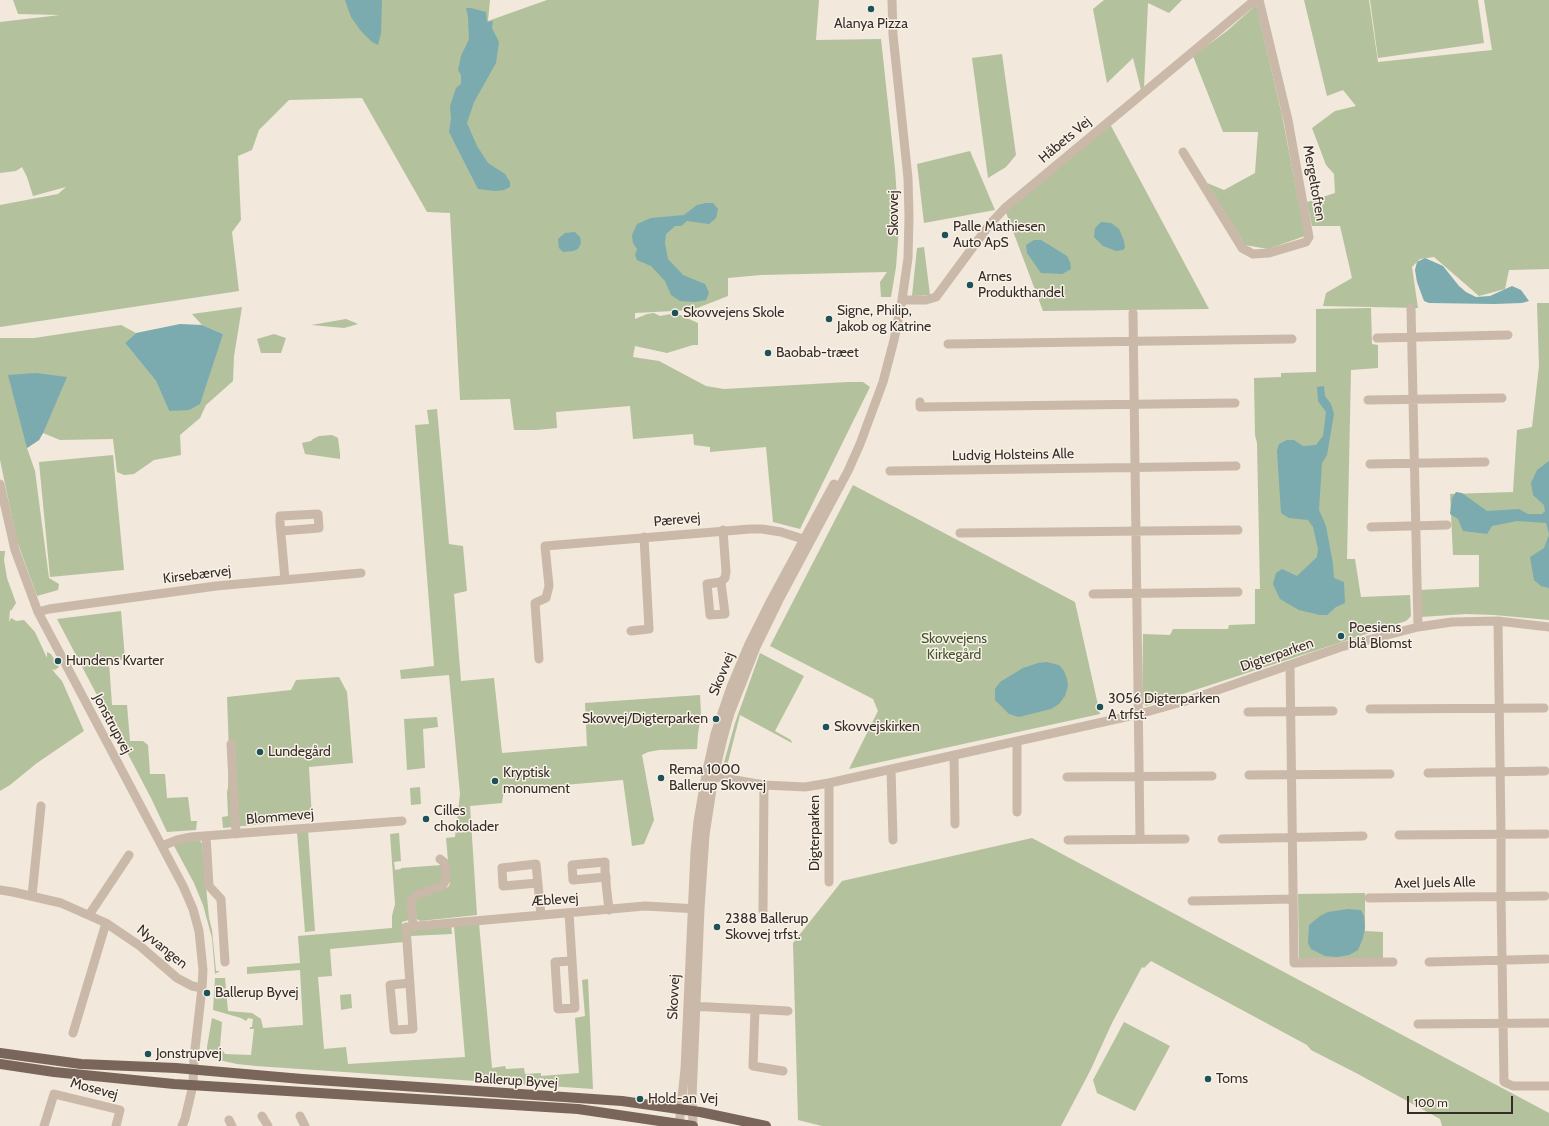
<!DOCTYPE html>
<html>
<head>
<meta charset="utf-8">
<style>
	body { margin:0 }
	#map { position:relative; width:1549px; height:1126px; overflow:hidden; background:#f2e8dc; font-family:Cabin,sans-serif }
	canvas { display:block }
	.scale { position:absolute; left:1407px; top:1096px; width:106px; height:18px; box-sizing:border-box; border:2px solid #372d28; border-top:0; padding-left:5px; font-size:12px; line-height:14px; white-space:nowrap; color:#372d28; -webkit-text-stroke:3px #f9f2e8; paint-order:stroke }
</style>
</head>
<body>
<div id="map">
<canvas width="1549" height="1126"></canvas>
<div class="scale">100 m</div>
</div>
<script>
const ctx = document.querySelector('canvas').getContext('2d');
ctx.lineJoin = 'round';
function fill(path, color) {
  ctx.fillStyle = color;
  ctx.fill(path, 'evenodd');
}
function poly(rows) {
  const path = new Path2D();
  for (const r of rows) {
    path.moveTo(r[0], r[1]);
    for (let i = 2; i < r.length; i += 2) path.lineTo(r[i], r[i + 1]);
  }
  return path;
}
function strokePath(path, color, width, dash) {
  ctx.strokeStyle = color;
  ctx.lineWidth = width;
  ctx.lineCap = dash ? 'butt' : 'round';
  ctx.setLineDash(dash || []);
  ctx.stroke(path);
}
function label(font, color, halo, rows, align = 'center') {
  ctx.font = font + ' Cabin,sans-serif';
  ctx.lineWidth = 3;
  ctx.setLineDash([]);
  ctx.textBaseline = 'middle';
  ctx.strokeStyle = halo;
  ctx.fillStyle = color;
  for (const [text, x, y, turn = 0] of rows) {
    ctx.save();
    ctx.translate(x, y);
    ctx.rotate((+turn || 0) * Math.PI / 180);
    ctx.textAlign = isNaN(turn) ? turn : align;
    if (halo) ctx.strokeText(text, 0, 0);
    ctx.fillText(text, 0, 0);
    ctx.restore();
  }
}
fill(poly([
	[13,0,490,0,488,21,547,0,819,0,816,40,881,39,895,169,899,228,896,267,891,297,881,297,880,282,887,272,761,275,728,278,728,296,692,310,635,313,635,319,647,314,654,313,660,316,670,314,678,314,698,323,698,345,693,345,667,353,635,346,633,357,659,361,706,386,724,389,848,382,863,382,870,387,800,529,773,522,766,447,710,452,710,447,694,445,693,434,633,439,630,406,556,412,557,428,536,430,514,430,510,399,460,400,450,213,427,212,362,98,289,100,259,130,252,150,238,156,241,220,232,232,239,291,0,327,0,205,58,194,66,187,33,196,27,177,22,167,16,171,0,173,0,22,60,15,18,14],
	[1104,0,1182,0,1169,13,1148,3,1144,87,1141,90,1133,58,1107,83,1093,9],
	[1304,0,1369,0,1378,62,1492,50,1484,0,1549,0,1549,269,1509,270,1505,289,1479,296,1434,257,1420,259,1412,267,1418,308,1323,306,1326,293,1352,278,1340,226,1312,226,1307,202,1335,193,1334,174,1326,165,1312,128,1335,111,1356,106,1343,90,1327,96],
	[1370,0,1478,0,1484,43,1378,58],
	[1256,5,1282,115,1305,236,1268,249,1245,245,1207,183,1224,190,1255,173,1258,132,1223,132,1193,56,1227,31],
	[1002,54,1016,155,1006,167,988,178,972,58],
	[1110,124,1209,309,1043,311,1005,210],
	[970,151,995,210,924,223,917,164],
	[924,247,930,295,912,296,917,248],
	[1537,303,1549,303,1549,620,1494,615,1466,614,1421,617,1419,590,1479,587,1479,555,1453,555,1450,494,1513,492,1517,430,1532,427,1539,366],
	[242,307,234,356,233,381,206,405,200,418,180,435,181,455,154,460,134,474,124,475,117,472,113,439,60,440,43,433,39,440,27,448,35,471,49,578,59,584,58,590,37,596,17,541,0,460,0,338,34,338,121,325,136,333,125,343,156,381,169,411,223,334,202,325,192,314],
	[1371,308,1372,344,1378,345,1378,368,1351,370,1347,559,1355,559,1361,597,1410,595,1411,616,1406,621,1146,706,1142,703,1143,634,1170,635,1173,629,1228,629,1229,625,1255,624,1255,589,1260,589,1257,443,1255,435,1254,378,1281,377,1281,373,1316,372,1316,309],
	[346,319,358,324,344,328,311,325],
	[274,334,286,338,281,353,261,353,257,339],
	[437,409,449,544,463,546,467,591,454,594,461,681,494,678,502,753,586,746,587,747,585,703,700,695,701,714,698,734,697,749,659,750,648,752,642,755,654,820,644,844,632,846,623,780,504,790,502,803,470,806,477,915,420,921,417,919,414,902,417,898,448,887,450,884,446,838,455,837,460,794,449,675,401,679,400,670,434,666,415,425,429,424,427,410],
	[332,435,338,438,340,454,340,459,305,454,302,443,311,441,313,439,319,436],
	[113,455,124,570,50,577,39,462],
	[853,485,1075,602,1100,714,849,769,878,711,873,699,770,646],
	[0,551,5,551,4,560,7,578,16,603,11,611,10,609,9,622,11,618,16,621,24,620,35,632,47,658,47,652,51,654,59,667,55,670,52,669,55,673,62,681,84,731,37,763,10,785,0,791],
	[121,611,125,659,109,662,112,705,127,705,130,741,143,741,148,745,150,774,165,774,167,798,188,797,191,821,197,821,196,830,167,832,151,798,57,619],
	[760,653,804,676,775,731,791,740,792,743,740,715,727,766,723,766,735,723],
	[339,677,347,692,353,763,309,767,312,819,223,828,222,817,228,816,227,792,228,788,229,752,227,697,291,690,296,680],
	[437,717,438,727,423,729,425,768,407,770,404,719],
	[420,787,421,804,411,805,410,788],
	[308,831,315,931,305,932,297,832],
	[399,833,401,861,394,862,395,870,401,869,401,868,442,865,443,882,415,892,409,920,402,922,404,942,330,949,332,976,318,977,324,1049,346,1047,348,1064,465,1057,454,926,479,923,492,1068,505,1066,506,1069,524,1068,525,1074,541,1073,541,1076,579,1073,575,1018,585,1016,582,980,588,979,593,1089,256,1066,237,1064,214,1059,210,1056,207,1052,207,1047,212,1018,222,1022,220,1047,225,1054,251,1055,254,1029,250,1029,250,1027,252,1027,253,1019,248,1018,246,1021,241,1018,213,1010,215,978,225,978,228,1011,252,1013,261,1019,263,1028,303,1025,300,970,247,974,247,967,300,963,298,936,392,928,392,916,395,904,390,834],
	[1032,838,1549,1113,1549,1126,1442,1126,1440,1119,1358,1074,1311,1050,1307,1045,1151,961,1144,968,1142,967,1112,1023,1090,1071,1061,1126,822,1126,798,1120,793,943,842,881],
	[199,839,202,844,209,918,212,930,216,971,220,971,215,974,212,938,203,905,194,883,173,844],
	[1365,893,1365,931,1383,932,1383,958,1299,959,1298,894],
	[451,925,452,934,410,936,410,931],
	[351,994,352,1008,341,1010,340,995],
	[1124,1022,1170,1046,1135,1111,1097,1093,1093,1080]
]), '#b3c19c');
fill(poly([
	[345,0,382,0,381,33,378,45,372,42,361,31,351,17],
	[466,8,471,8,486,12,487,22,493,21,492,28,499,42,496,63,474,102,467,123,477,146,488,163,505,174,510,182,510,187,504,190,495,191,478,189,449,132,451,118,450,106,456,88,461,84,461,75,458,70,461,56,469,39,468,17],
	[706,203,713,203,718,209,716,218,709,224,687,221,681,226,675,226,666,234,665,243,668,259,683,275,705,284,709,293,706,300,695,302,680,301,671,295,665,281,651,266,637,260,635,255,637,249,633,243,632,235,637,224,651,218,684,215,697,205],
	[1101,222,1111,223,1119,229,1124,241,1125,248,1123,250,1116,251,1103,246,1094,237,1095,228],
	[575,232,580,237,581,243,578,249,573,251,563,252,559,248,558,239,565,233],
	[1034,240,1041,240,1067,256,1070,262,1071,269,1062,274,1041,273,1027,253,1026,245],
	[1425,258,1443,266,1459,286,1466,292,1476,297,1490,296,1512,286,1521,290,1529,301,1522,303,1494,304,1429,303,1424,301,1417,282,1415,270,1417,262],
	[180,324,202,325,223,334,200,404,189,410,169,411,156,381,125,343,136,333],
	[36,373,67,377,43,433,39,440,27,448,8,375],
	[1324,386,1325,396,1331,404,1334,414,1327,455,1322,463,1319,510,1326,526,1333,564,1334,578,1344,582,1345,603,1336,607,1327,615,1320,615,1299,610,1280,599,1273,584,1276,573,1282,569,1297,576,1317,557,1318,549,1313,527,1308,520,1289,518,1281,513,1277,451,1279,444,1287,440,1294,440,1303,446,1316,445,1323,436,1326,412,1318,401,1317,387],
	[1549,461,1549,534,1546,523,1517,521,1492,526,1487,534,1463,531,1458,519,1450,514,1452,498,1456,492,1462,493,1487,511,1519,509,1528,514,1542,514,1545,511,1544,505,1533,495,1531,483,1537,470],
	[1549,535,1549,588,1541,586,1534,580,1530,557,1544,548],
	[1047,662,1059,665,1064,671,1067,679,1068,686,1065,696,1059,704,1051,709,1019,717,1009,714,995,700,995,689,1000,682,1023,668,1038,663],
	[1348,909,1361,910,1364,916,1365,927,1363,938,1358,950,1349,955,1337,957,1325,956,1311,949,1308,943,1309,925,1320,916,1328,912]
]), '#7baaaf');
strokePath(poly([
	[1183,152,1242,248,1253,254,1269,253,1306,242,1309,237,1288,120,1259,0],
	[902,300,926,300,936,297,990,224,1005,208,1255,0],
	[1411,308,1418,627],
	[1133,313,1140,839],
	[1377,338,1508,335],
	[948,344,1292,339],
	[1368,400,1502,398],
	[920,402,920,407,1235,403],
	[1370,464,1485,462],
	[890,471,1236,466],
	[0,484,15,550,38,612,183,886,193,909,199,931,203,970,202,988,194,1058,193,1085,185,1119,182,1126],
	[1371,527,1447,525],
	[281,531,319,528,318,514,280,516,280,523,285,580],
	[960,533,1238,530],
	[721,582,707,584,710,615,725,614,721,582,725,578,726,572,723,530],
	[1093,594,1238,592],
	[38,612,49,609,216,586,361,573],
	[1498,621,1501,834,1501,896,1504,1082,1513,1086,1549,1086],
	[631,631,649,629,644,537],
	[539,659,535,603,546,598,549,586,545,546,750,529,762,529,781,532,803,539,808,542],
	[1290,665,1294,963,1393,962],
	[1370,709,1544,708],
	[1248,712,1333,711],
	[1017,741,1017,812],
	[231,744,236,834],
	[954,755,955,824],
	[891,769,893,840],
	[1428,773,1545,771],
	[706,775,764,785,805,787,829,783,1139,714,1189,700,1341,647,1418,627,1452,622,1498,621,1549,627],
	[1249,775,1390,774],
	[1067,777,1212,776],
	[829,783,829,882],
	[1399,835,1546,834],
	[206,836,209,886,221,899,225,962],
	[1222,839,1363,836],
	[1068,840,1185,839],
	[162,846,177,840,191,837,402,821],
	[606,877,573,880,572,865,605,862,605,872,606,877,606,883,609,910],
	[538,883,503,886,502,868,536,864,541,915],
	[0,890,13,892,61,903,106,923,140,946,177,978,192,986,202,988],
	[32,896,41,806],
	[1369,898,1545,896],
	[1192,901,1293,899],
	[763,911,764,785],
	[569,913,575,1008,558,1009,555,962,571,961],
	[89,915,129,855],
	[413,925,411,902,416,895,442,886,446,880,445,863,440,859],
	[1429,962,1547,959],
	[410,983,390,985,394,1030,413,1029,406,927,645,906,698,909],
	[690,1006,788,1011],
	[755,1009,753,1066,783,1071],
	[1418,1024,1549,1023],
	[73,1033,106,923],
	[262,1116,268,1126],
	[300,1116,305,1126],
	[229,1120,232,1126],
	[44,1126,54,1094,120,1110,116,1126],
	[679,1126,685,1069,695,852,698,821,706,775,715,734,731,687,749,644,769,604,834,484],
	[693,1126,692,1097,700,909,705,835,714,776,723,738,730,713,756,647,779,600,848,471,860,444,883,382,894,340,902,300,908,258,909,217,908,178,893,35,892,0]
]), '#cab9a8', 9);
strokePath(poly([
	[0,1053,81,1064,176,1068,302,1079,622,1101,700,1112,766,1126],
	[0,1064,54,1072,174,1084,578,1109,693,1126]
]), '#796559', 10);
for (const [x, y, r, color] of [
	[871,9,4,"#1d5258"],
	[945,235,4,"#1d5258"],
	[970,285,4,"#1d5258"],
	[675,313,4,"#1d5258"],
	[829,319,4,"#1d5258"],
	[768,353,4,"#1d5258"],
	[1341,636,4,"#1d5258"],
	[58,661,4,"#1d5258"],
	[1100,707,4,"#1d5258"],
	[716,719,4,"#1d5258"],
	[826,727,4,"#1d5258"],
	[260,752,4,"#1d5258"],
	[661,778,4,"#1d5258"],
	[495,781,4,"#1d5258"],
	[426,819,4,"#1d5258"],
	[717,927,4,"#1d5258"],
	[207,993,4,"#1d5258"],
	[148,1054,4,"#1d5258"],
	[1208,1079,4,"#1d5258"],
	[640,1099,4,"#1d5258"]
]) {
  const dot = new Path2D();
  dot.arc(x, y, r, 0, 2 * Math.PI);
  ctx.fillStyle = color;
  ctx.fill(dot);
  strokePath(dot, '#f9f2e8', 1.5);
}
label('14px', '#372d28', '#f9f2e8', [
	["Alanya Pizza",871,24,"center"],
	["Palle Mathiesen",953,227],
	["Auto ApS",953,243],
	["Arnes",978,277],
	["Produkthandel",978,293],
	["Signe, Philip,",837,311],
	["Jakob og Katrine",837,327],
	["Skovvejens Skole",683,313],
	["Baobab-træet",776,353],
	["Poesiens",1349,628],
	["blå Blomst",1349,644],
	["Hundens Kvarter",66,661],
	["3056 Digterparken",1108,699],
	["A trfst.",1108,715],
	["Skovvej/Digterparken",708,719,"right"],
	["Skovvejskirken",834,727],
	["Lundegård",268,752],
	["Rema 1000",669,770],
	["Ballerup Skovvej",669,786],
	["Kryptisk",503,773],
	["monument",503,789],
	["Cilles",434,811],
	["chokolader",434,827],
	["2388 Ballerup",725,919],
	["Skovvej trfst.",725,935],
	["Ballerup Byvej",215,993],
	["Jonstrupvej",156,1054],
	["Toms",1216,1079],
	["Hold-an Vej",648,1099]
], 'left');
label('14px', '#372d28', '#f9f2e8', [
	["Håbets Vej",1065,140,-40],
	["Mergeltoften",1314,183,80],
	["Skovvej",894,213,-90],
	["Ludvig Holsteins Alle",1013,455,-1],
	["Pærevej",677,520,-5],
	["Kirsebærvej",197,575,-7],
	["Digterparken",1277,655,-19],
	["Skovvej",722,674,-68],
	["Jonstrupvej",112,724,62],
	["Blommevej",280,817,-5],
	["Digterparken",815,833,-90],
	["Axel Juels Alle",1435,883,-1],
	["Æblevej",555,900,-4],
	["Nyvangen",162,947,39],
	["Skovvej",674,997,-87],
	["Ballerup Byvej",516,1081,4],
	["Mosevej",94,1089,15]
]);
label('14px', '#44552c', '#f9f2e8', [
	["Skovvejens",954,639],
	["Kirkegård",954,655]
]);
</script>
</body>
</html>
